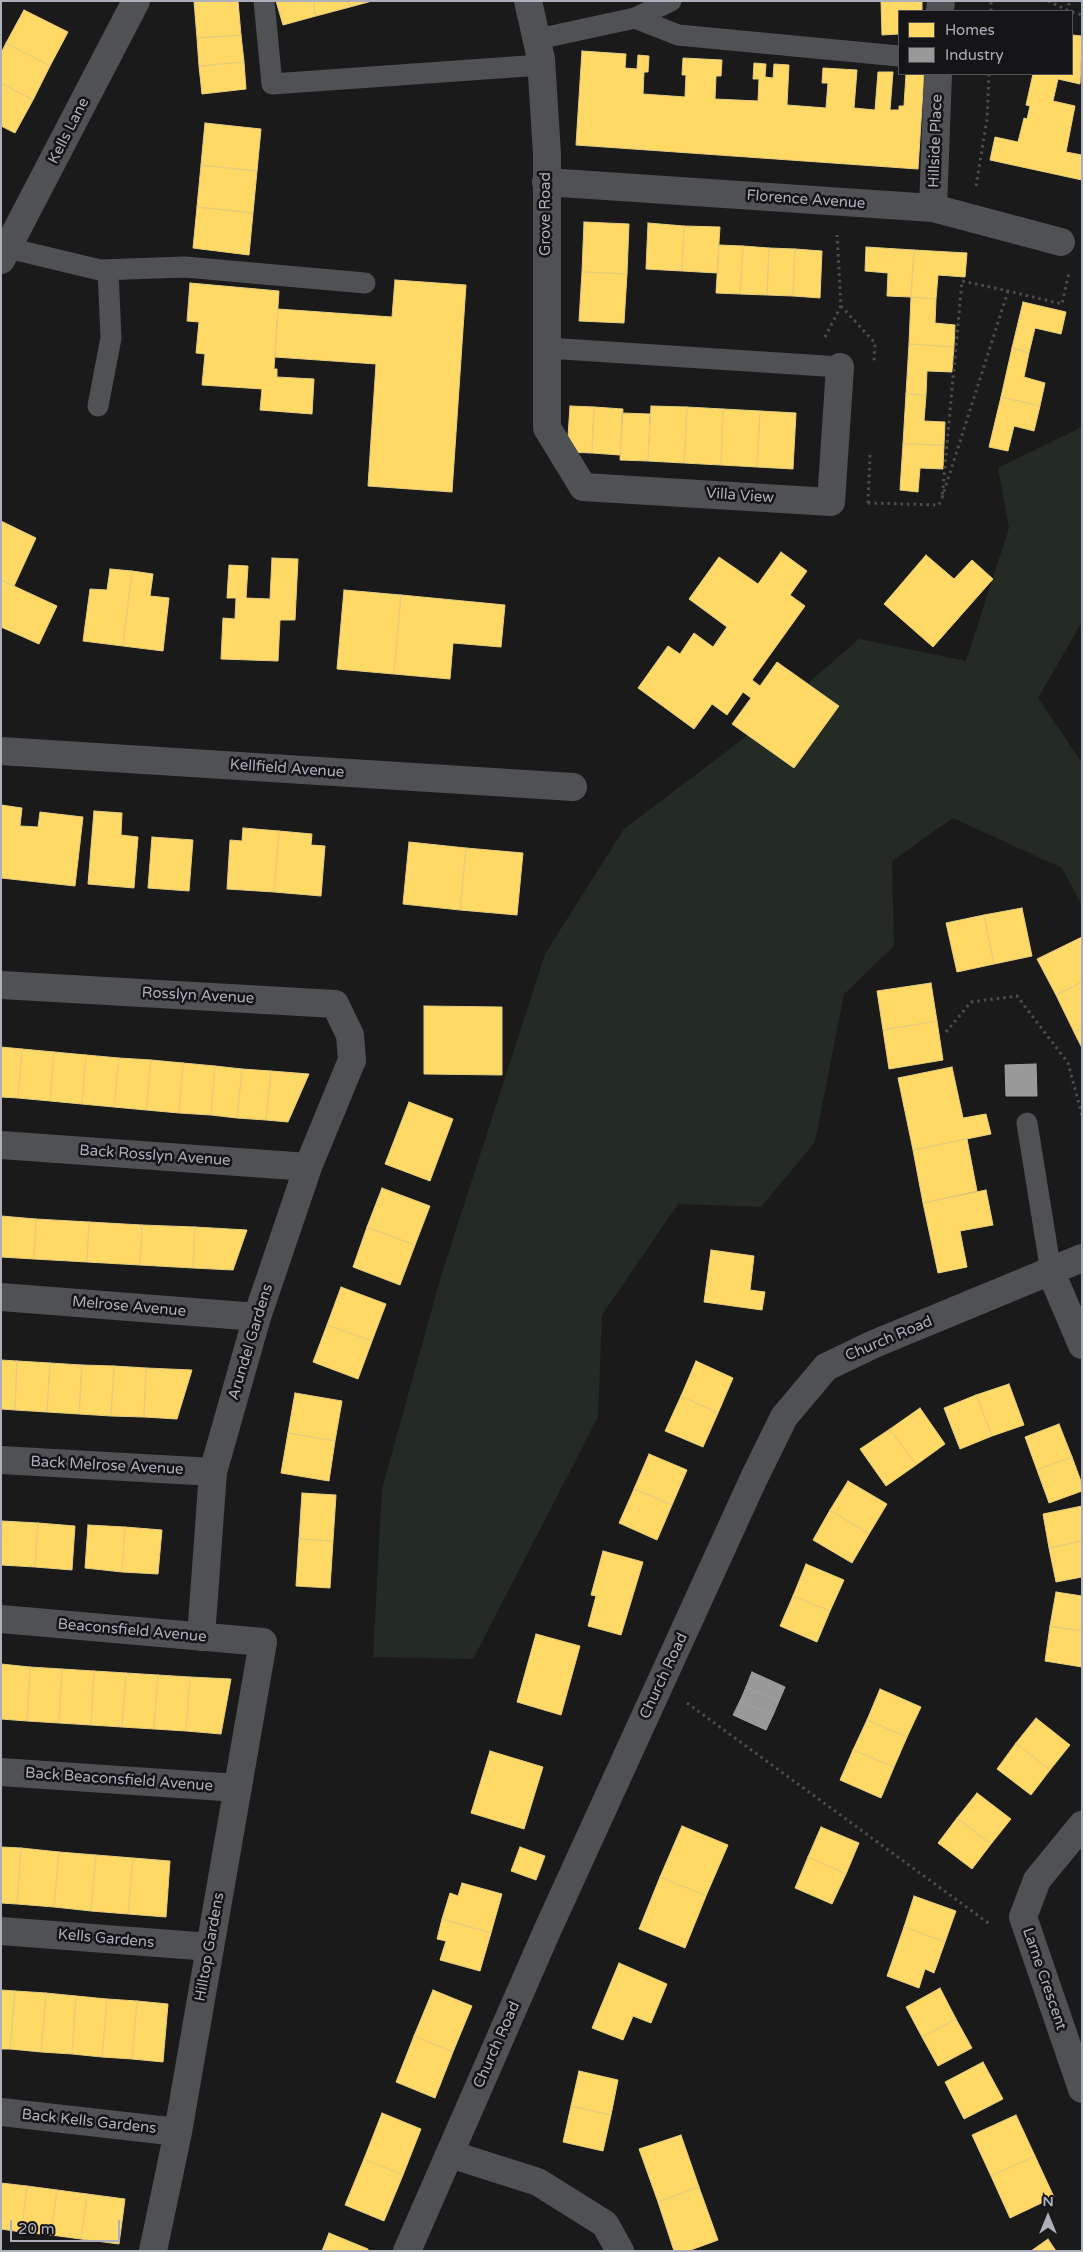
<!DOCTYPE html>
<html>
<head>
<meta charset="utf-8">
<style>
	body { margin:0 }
	#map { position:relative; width:1083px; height:2252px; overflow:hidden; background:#1a1a1b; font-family:"Varela Round",sans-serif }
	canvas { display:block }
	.frame { position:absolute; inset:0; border:2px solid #adb0ba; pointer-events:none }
	.legend { position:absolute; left:898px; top:10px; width:175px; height:65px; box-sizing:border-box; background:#151417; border:1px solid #525258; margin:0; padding:6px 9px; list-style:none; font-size:15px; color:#adb0ba }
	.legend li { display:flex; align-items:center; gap:10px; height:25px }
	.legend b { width:25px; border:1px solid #525258 }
	.north { position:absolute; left:1023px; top:2192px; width:50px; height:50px; -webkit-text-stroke:4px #151417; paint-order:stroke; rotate:0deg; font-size:14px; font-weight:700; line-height:20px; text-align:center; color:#adb0ba }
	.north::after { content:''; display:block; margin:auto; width:18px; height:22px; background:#adb0ba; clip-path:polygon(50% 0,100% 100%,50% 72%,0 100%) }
	.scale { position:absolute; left:10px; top:2220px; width:110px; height:22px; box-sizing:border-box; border:2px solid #adb0ba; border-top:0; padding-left:6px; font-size:15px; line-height:18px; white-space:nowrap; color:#adb0ba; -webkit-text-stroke:4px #151417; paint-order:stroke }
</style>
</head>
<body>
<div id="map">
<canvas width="1083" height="2252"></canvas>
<div class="frame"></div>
<ul class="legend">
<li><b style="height:14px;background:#ffd966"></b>Homes</li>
<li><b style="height:14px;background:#999"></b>Industry</li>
</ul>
<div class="north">N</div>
<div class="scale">20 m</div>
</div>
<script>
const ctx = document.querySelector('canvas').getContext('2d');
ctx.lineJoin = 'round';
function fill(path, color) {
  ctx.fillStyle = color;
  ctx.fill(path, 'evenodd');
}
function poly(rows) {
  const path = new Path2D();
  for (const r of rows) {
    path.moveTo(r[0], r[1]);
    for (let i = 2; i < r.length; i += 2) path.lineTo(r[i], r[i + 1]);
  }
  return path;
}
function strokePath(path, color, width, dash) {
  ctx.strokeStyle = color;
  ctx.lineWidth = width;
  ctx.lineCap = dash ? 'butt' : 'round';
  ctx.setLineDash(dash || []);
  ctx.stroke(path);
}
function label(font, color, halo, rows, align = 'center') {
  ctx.font = font + ' "Varela Round",sans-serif';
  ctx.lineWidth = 5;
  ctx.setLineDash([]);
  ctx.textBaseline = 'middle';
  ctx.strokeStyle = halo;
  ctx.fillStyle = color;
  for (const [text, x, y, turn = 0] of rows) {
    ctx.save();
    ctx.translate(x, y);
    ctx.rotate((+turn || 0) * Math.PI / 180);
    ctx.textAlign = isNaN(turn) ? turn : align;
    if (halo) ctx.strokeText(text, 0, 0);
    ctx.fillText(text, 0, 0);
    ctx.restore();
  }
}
fill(poly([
	[1082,427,1082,622,1038,698,1082,763,1082,905,1062,868,953,818,892,861,894,946,844,994,815,1142,761,1207,678,1204,602,1315,598,1417,473,1659,373,1657,382,1489,441,1276,545,954,624,829,748,735,859,639,966,661,1009,528,998,468]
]), '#242b25');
const homes = poly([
	[194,1,238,1,241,35,197,38,194,1],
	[276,1,313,1,316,16,283,25,276,1],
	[313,1,349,1,350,7,316,16,313,1],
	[349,1,372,1,350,7,349,1],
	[881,1,922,1,922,11,899,11,899,34,882,35,881,1],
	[24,10,68,32,50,66,6,43,24,10],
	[241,35,244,62,199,66,197,38,241,35],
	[1072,35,1082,36,1080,84,1058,79,1053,101,1075,106,1066,152,1082,155,1082,180,990,160,995,137,1018,142,1024,118,1027,119,1030,106,1026,105,1033,74,1072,74,1072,35],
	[6,43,50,66,33,100,1,83,1,53,6,43],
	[582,51,626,54,625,68,637,69,638,55,649,56,648,72,644,72,643,94,685,97,686,75,682,75,683,58,722,60,721,76,716,76,715,99,758,101,759,79,753,79,754,63,766,64,765,77,773,78,774,64,789,65,787,105,826,108,828,83,822,83,823,68,857,70,854,108,875,110,878,72,893,72,890,110,899,110,899,106,904,106,906,74,924,74,918,169,576,145,582,51],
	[244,62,246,89,202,94,199,66,244,62],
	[1,83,33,100,15,133,1,126,1,83],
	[205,123,261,129,257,171,201,165,205,123],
	[201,165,257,171,253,213,197,207,201,165],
	[197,207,253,213,249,255,193,248,197,207],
	[584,222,629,224,627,274,582,272,584,222],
	[648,223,684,226,682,271,646,269,648,223],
	[684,226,720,227,717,273,682,271,684,226],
	[719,245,743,246,740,294,716,293,719,245],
	[743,246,769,248,767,295,740,294,743,246],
	[866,247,914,250,911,297,887,296,888,273,865,271,866,247],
	[769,248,795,249,793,296,767,295,769,248],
	[795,249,822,251,820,298,793,296,795,249],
	[914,250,967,253,965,277,938,275,936,299,911,297,914,250],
	[582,272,627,274,624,323,579,321,582,272],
	[395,280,466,285,452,492,368,486,376,364,275,357,278,309,392,317,395,280],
	[190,283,279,291,274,369,277,369,277,377,314,379,312,414,260,410,262,389,202,385,205,354,196,353,199,322,187,321,190,283],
	[911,297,936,299,935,323,955,325,954,347,909,344,911,297],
	[1023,302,1066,312,1061,334,1035,328,1029,353,1012,348,1023,302],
	[909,344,954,347,952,372,927,371,926,395,906,394,909,344],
	[1012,348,1029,353,1024,377,1045,383,1040,406,1001,397,1012,348],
	[906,394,926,395,924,421,945,422,944,445,903,444,906,394],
	[1001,397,1040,406,1034,431,1014,426,1008,451,989,447,1001,397],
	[570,406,594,407,592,453,567,452,570,406],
	[651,406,687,407,684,463,648,461,651,406],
	[594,407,623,409,620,455,592,453,594,407],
	[687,407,723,409,721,465,684,463,687,407],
	[723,409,760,411,757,467,721,465,723,409],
	[760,411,796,413,793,469,757,467,760,411],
	[622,413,650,414,648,461,620,460,622,413],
	[903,444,944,445,943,469,920,468,918,492,900,490,903,444],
	[1,521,36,538,14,586,1,580,1,521],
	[781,552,807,571,790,595,805,606,752,680,760,686,777,662,839,706,794,768,732,724,751,698,743,692,727,715,712,704,694,729,638,688,668,646,680,654,694,633,713,647,727,627,689,599,719,557,758,584,781,552],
	[926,555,954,579,972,560,993,579,933,647,884,604,926,555],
	[272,558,298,559,295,620,280,620,278,661,221,659,223,618,235,619,236,598,227,598,229,565,248,566,246,598,270,599,272,558],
	[110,569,132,571,123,646,83,641,90,589,107,590,110,569],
	[132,571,153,574,150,596,169,598,163,651,123,646,132,571],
	[1,580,57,606,39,644,1,627,1,580],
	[344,590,401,595,394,674,337,669,344,590],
	[401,595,505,605,501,647,453,643,450,679,394,674,401,595],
	[1,805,22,808,20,826,38,827,40,812,83,817,75,886,1,878,1,805],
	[94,811,122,813,121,835,138,837,134,888,88,884,94,811],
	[243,828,279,831,274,892,227,889,230,840,242,841,243,828],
	[279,831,312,834,311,845,325,846,321,896,274,892,279,831],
	[152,837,193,840,189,891,148,888,152,837],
	[409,842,466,848,460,910,403,904,409,842],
	[466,848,523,853,517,915,460,910,466,848],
	[1022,908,1032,956,994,964,984,915,1022,908],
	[984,915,994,964,957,972,946,923,984,915],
	[1082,937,1082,982,1056,995,1037,959,1082,937],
	[1082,982,1082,1028,1074,1032,1056,995,1082,982],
	[931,983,937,1021,883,1030,877,991,931,983],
	[424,1006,502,1007,502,1075,424,1074,424,1006],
	[937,1021,943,1060,889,1069,883,1030,937,1021],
	[1082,1028,1082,1048,1074,1032,1082,1028],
	[1,1047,22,1049,18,1098,1,1097,1,1047],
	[22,1049,54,1052,50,1101,18,1098,22,1049],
	[54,1052,86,1055,82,1104,50,1101,54,1052],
	[86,1055,119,1058,114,1107,82,1104,86,1055],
	[119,1058,151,1060,146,1110,114,1107,119,1058],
	[151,1060,183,1063,179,1113,146,1110,151,1060],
	[183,1063,215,1066,211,1115,179,1113,183,1063],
	[215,1066,242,1069,237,1118,211,1115,215,1066],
	[952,1067,963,1118,986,1114,991,1134,913,1150,898,1078,952,1067],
	[242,1069,271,1071,266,1120,237,1118,242,1069],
	[271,1071,309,1074,288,1122,266,1120,271,1071],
	[409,1102,453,1119,430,1181,385,1164,409,1102],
	[967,1139,977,1191,923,1203,913,1150,967,1139],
	[382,1188,430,1206,415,1245,367,1227,382,1188],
	[986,1190,993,1225,960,1231,967,1267,938,1273,923,1203,986,1190],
	[1,1216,36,1219,34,1259,1,1257,1,1216],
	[36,1219,89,1222,87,1262,34,1259,36,1219],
	[89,1222,142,1225,140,1265,87,1262,89,1222],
	[142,1225,195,1227,193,1268,140,1265,142,1225],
	[195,1227,247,1230,233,1270,193,1268,195,1227],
	[367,1227,415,1245,400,1285,353,1267,367,1227],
	[711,1250,754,1256,750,1290,765,1292,762,1310,704,1302,711,1250],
	[341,1287,386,1304,372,1341,327,1325,341,1287],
	[327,1325,372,1341,358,1379,313,1362,327,1325],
	[1,1360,17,1361,15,1410,1,1409,1,1360],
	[17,1361,50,1363,47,1412,15,1410,17,1361],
	[696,1361,733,1378,718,1413,681,1396,696,1361],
	[50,1363,82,1365,79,1414,47,1412,50,1363],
	[82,1365,114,1366,111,1416,79,1414,82,1365],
	[114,1366,146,1368,144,1417,111,1416,114,1366],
	[146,1368,192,1370,177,1419,144,1417,146,1368],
	[1009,1384,1024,1425,992,1436,976,1395,1009,1384],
	[295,1393,342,1401,335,1441,288,1433,295,1393],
	[976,1395,992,1436,960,1449,944,1408,976,1395],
	[681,1396,718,1413,703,1447,665,1431,681,1396],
	[920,1408,945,1444,916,1465,890,1429,920,1408],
	[1059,1424,1072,1457,1037,1470,1025,1437,1059,1424],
	[890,1429,916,1465,886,1486,860,1449,890,1429],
	[288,1433,335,1441,329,1481,281,1473,288,1433],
	[649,1454,687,1470,672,1505,634,1489,649,1454],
	[1072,1457,1082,1484,1082,1491,1049,1503,1037,1470,1072,1457],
	[848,1481,887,1504,869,1534,830,1510,848,1481],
	[634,1489,672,1505,657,1540,619,1523,634,1489],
	[302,1493,336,1495,333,1541,299,1539,302,1493],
	[1082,1506,1082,1541,1049,1548,1043,1514,1082,1506],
	[830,1510,869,1534,852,1563,813,1540,830,1510],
	[2,1521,38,1523,35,1567,1,1565,2,1521],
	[38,1523,75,1526,72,1570,35,1567,38,1523],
	[88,1525,125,1527,122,1572,85,1568,88,1525],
	[125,1527,162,1530,158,1574,122,1572,125,1527],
	[299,1539,333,1541,330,1588,296,1586,299,1539],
	[1082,1541,1082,1577,1056,1582,1049,1548,1082,1541],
	[603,1551,643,1562,621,1635,588,1626,596,1596,591,1595,603,1551],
	[806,1564,844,1580,830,1611,793,1596,806,1564],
	[1056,1592,1082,1596,1082,1631,1050,1626,1056,1592],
	[793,1596,830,1611,817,1642,780,1626,793,1596],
	[1050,1626,1082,1631,1082,1667,1045,1661,1050,1626],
	[536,1634,580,1646,561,1715,517,1702,536,1634],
	[1,1664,30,1667,27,1721,1,1719,1,1664],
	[30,1667,62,1669,59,1723,27,1721,30,1667],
	[62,1669,94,1671,91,1725,59,1723,62,1669],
	[94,1671,126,1673,122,1727,91,1725,94,1671],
	[126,1673,158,1675,154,1729,122,1727,126,1673],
	[158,1675,190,1677,186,1731,154,1729,158,1675],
	[190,1677,231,1679,221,1734,186,1731,190,1677],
	[880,1689,921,1707,907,1737,867,1720,880,1689],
	[1036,1718,1070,1745,1050,1770,1016,1743,1036,1718],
	[867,1720,907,1737,894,1767,853,1750,867,1720],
	[1016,1743,1050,1770,1031,1795,997,1769,1016,1743],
	[853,1750,894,1767,881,1798,840,1780,853,1750],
	[490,1751,543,1767,524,1829,471,1813,490,1751],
	[977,1793,1011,1819,991,1844,957,1818,977,1793],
	[957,1818,991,1844,972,1869,938,1843,957,1818],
	[682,1826,728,1845,706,1896,660,1877,682,1826],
	[821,1827,859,1843,846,1874,808,1857,821,1827],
	[1,1847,21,1848,17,1904,1,1903,1,1847],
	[520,1847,545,1856,536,1880,511,1871,520,1847],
	[21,1848,59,1852,54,1907,17,1904,21,1848],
	[59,1852,96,1855,91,1911,54,1907,59,1852],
	[96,1855,133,1858,128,1914,91,1911,96,1855],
	[808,1857,846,1874,832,1904,795,1888,808,1857],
	[133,1858,170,1861,166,1917,128,1914,133,1858],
	[660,1877,706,1896,685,1948,639,1929,660,1877],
	[462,1883,502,1894,491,1933,442,1919,450,1893,458,1896,462,1883],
	[914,1896,956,1911,945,1942,904,1927,914,1896],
	[442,1919,491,1933,480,1971,440,1960,446,1941,437,1939,442,1919],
	[904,1927,945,1942,934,1973,925,1969,919,1988,887,1976,904,1927],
	[619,1963,667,1984,651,2023,633,2016,623,2040,592,2028,619,1963],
	[940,1988,956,2019,922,2037,906,2007,940,1988],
	[1,1990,15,1991,10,2049,1,2049,1,1990],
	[433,1990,472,2006,453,2052,414,2036,433,1990],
	[15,1991,46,1993,41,2052,10,2049,15,1991],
	[46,1993,76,1996,72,2054,41,2052,46,1993],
	[76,1996,107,1999,102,2057,72,2054,76,1996],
	[107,1999,137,2001,132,2059,102,2057,107,1999],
	[137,2001,168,2004,163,2062,132,2059,137,2001],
	[956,2019,972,2048,938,2066,922,2037,956,2019],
	[414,2036,453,2052,435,2098,396,2082,414,2036],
	[983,2062,1003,2099,964,2119,945,2082,983,2062],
	[579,2071,618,2080,611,2115,571,2106,579,2071],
	[571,2106,611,2115,603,2151,563,2142,571,2106],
	[382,2113,421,2129,403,2175,364,2159,382,2113],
	[1016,2115,1035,2156,991,2176,972,2135,1016,2115],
	[681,2135,699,2187,658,2202,639,2149,681,2135],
	[1035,2156,1054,2197,1010,2218,991,2176,1035,2156],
	[364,2159,403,2175,384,2221,345,2205,364,2159],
	[1,2183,27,2186,21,2232,1,2229,1,2183],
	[27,2186,57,2190,51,2235,21,2232,27,2186],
	[699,2187,718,2240,688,2251,674,2251,658,2202,699,2187],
	[57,2190,87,2194,81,2239,51,2235,57,2190],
	[87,2194,125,2199,119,2244,81,2239,87,2194],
	[329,2233,368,2249,368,2251,322,2251,329,2233],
	[1048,2239,1056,2251,1031,2251,1048,2239]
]);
fill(homes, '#ffd966');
strokePath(homes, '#e6cd7f', 1);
const industry = poly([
	[1036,1064,1037,1096,1006,1096,1005,1065,1036,1064],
	[752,1672,785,1687,779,1701,746,1687,752,1672],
	[746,1687,779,1701,773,1715,740,1701,746,1687],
	[740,1701,773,1715,766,1730,733,1715,740,1701]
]);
fill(industry, '#999');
strokePath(industry, '#9fa0a3', 1);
strokePath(poly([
	[1048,1,1067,10,1070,1],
	[991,11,991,1],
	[1072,12,1082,15],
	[976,186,987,119,989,74],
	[1008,291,942,498,962,281,1008,291,1062,304,1069,272],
	[841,306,875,343,874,362],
	[825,337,841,306,837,235],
	[868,503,870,455],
	[868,503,939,505,942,498],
	[946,1032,971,1002,1017,996,1068,1063,1082,1115],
	[687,1703,991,1925]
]), '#4c4d4f', 3, [2.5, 4]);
strokePath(poly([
	[264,1,272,84,541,65],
	[671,1,635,18,678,35,899,56],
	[538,39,635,18],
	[8,248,100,270,185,267,365,283],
	[547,348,840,367],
	[98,406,111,338,108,270],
	[1027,1123,1051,1272]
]), '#505154', 21);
strokePath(poly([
	[1,985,335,1004,350,1035,352,1060],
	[1,1297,257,1317],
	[1,1931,210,1947]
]), '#505154', 28);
strokePath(poly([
	[528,1,541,59,547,154,547,428,583,487,831,502,840,367],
	[940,11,941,1],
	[546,182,933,208,1061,242],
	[933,208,938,74],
	[1,751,573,787],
	[1,1145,308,1167],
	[1051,1272,1082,1345],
	[1,1460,213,1472],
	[1,1619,263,1642,178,2132,153,2251],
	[201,1637,213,1472,257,1317,308,1167,352,1060],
	[1,1772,238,1788],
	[1082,1825,1037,1880,1023,1917,1082,2089],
	[1,2112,178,2132],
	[450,2154,538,2182,605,2224,620,2251],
	[407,2251,547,1931,754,1478,784,1417,826,1367,874,1344,1082,1258]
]), '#505154', 28);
strokePath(poly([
	[1,260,136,1]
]), '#505154', 28);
label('15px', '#adb0ba', '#151417', [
	["Kells Lane",69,131,-63],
	["Hillside Place",936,141,-88],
	["Florence Avenue",806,200,4],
	["Grove Road",546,214,-90],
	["Villa View",740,496,4],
	["Kellfield Avenue",287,769,4],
	["Rosslyn Avenue",198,996,3],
	["Back Rosslyn Avenue",155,1156,4],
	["Melrose Avenue",129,1307,5],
	["Church Road",889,1339,-23],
	["Arundel Gardens",251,1342,-73],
	["Back Melrose Avenue",107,1466,3],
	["Beaconsfield Avenue",132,1631,5],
	["Church Road",664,1676,-65],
	["Back Beaconsfield Avenue",119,1780,4],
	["Kells Gardens",106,1939,5],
	["Hilltop Gardens",210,1947,-80],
	["Larne Crescent",1044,1979,71],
	["Church Road",497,2045,-66],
	["Back Kells Gardens",89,2122,6]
]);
</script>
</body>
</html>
